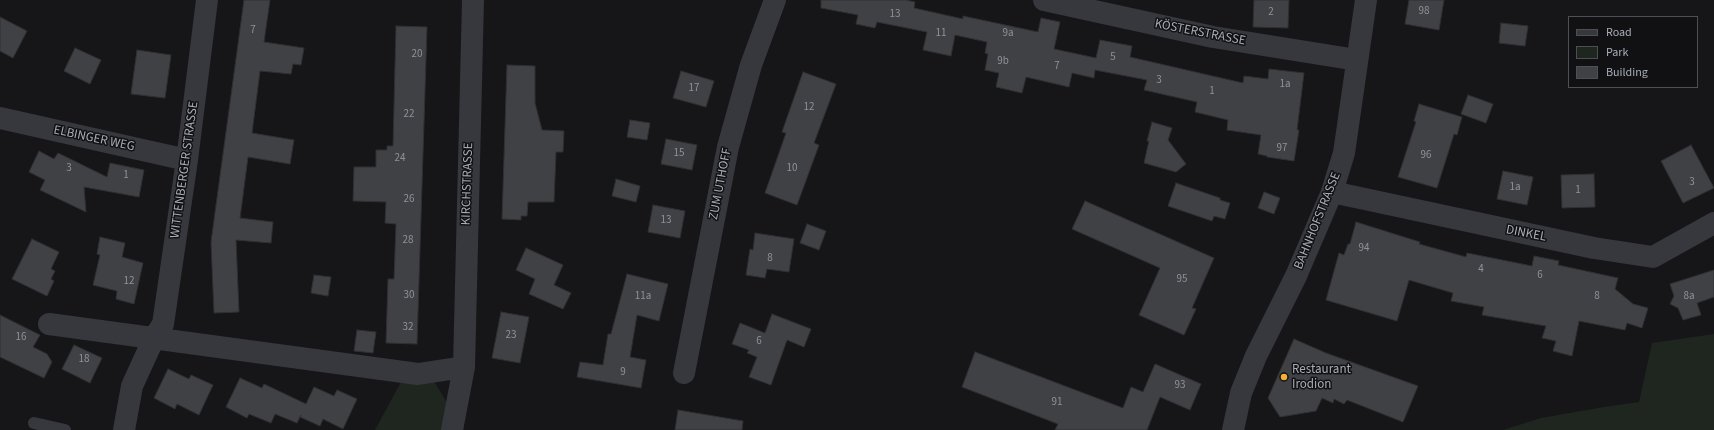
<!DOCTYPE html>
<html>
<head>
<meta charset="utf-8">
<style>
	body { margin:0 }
	#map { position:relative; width:1714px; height:430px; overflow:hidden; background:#161618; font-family:"Source Sans 3",sans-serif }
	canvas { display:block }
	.legend { position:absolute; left:1568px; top:16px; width:130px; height:72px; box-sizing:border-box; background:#111113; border:1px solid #4d4f55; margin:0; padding:5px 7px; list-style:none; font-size:12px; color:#a8adb8 }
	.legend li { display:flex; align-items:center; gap:8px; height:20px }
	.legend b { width:20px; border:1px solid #4d4f55 }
</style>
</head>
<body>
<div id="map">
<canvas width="1714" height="430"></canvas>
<ul class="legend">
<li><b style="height:5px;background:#37383d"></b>Road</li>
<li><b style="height:11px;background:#1e261f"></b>Park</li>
<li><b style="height:11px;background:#404145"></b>Building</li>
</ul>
</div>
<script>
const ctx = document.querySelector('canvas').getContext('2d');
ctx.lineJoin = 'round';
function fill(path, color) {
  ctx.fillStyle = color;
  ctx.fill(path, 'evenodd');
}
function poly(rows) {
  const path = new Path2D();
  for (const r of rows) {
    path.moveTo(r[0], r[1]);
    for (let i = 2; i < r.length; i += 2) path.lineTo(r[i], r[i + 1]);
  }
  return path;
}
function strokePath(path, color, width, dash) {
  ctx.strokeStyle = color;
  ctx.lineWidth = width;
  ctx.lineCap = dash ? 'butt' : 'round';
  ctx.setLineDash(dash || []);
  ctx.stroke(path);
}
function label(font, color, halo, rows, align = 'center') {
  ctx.font = font + ' "Source Sans 3",sans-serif';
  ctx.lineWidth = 3;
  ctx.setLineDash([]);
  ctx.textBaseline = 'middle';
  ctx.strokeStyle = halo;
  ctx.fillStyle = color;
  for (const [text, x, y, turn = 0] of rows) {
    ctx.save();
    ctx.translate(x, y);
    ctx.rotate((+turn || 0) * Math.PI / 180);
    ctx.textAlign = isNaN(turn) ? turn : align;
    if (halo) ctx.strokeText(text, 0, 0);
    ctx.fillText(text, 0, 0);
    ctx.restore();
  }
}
fill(poly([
	[1714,334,1714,430,1503,430,1541,418,1604,407,1639,402,1652,343],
	[434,381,449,406,445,430,375,430,401,382]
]), '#1e261f');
const building = poly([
	[244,0,270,0,264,42,304,48,301,65,293,64,291,74,260,71,252,133,294,140,290,164,248,157,240,218,273,222,271,243,236,240,239,312,214,313,211,242,244,0],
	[821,0,906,0,915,2,914,8,963,19,963,16,1038,32,1041,18,1060,22,1054,49,1096,58,1100,40,1132,46,1130,57,1243,83,1244,76,1268,79,1269,69,1304,73,1297,130,1299,130,1294,161,1267,157,1267,156,1258,154,1261,135,1227,130,1228,120,1195,112,1197,102,1144,90,1147,80,1095,70,1094,78,1072,73,1069,87,1026,77,1022,93,996,87,999,73,985,70,988,54,985,53,987,42,955,35,951,56,923,50,927,32,877,22,875,28,856,24,858,15,821,8,821,0],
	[1254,0,1289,0,1288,28,1253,27,1254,0],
	[1409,0,1444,0,1439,30,1405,24,1409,0],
	[0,17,27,31,13,58,0,51,0,17],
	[1501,23,1528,26,1525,46,1499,43,1501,23],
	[396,26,427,27,417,344,386,343,388,279,394,279,396,224,385,223,386,202,353,201,354,167,376,167,376,150,387,150,387,146,393,146,396,26],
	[75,48,101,60,90,84,64,71,75,48],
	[137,50,171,55,165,98,131,94,137,50],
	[507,65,535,66,535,103,542,130,564,131,563,152,556,152,554,202,528,202,527,216,521,216,521,220,502,219,507,65],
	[681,71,714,81,706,107,673,98,681,71],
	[803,72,836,84,814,143,819,145,797,205,765,193,786,133,782,132,803,72],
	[1468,95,1493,104,1486,123,1461,114,1468,95],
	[1419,104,1462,117,1457,135,1454,134,1437,188,1398,177,1416,122,1414,121,1419,104],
	[630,120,650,123,647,140,627,137,630,120],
	[1152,122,1172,128,1168,140,1186,164,1176,172,1144,163,1149,141,1147,141,1152,122],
	[666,139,697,145,692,170,661,164,666,139],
	[1691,145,1714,188,1683,203,1661,161,1691,145],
	[39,151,54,159,58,153,107,177,110,163,144,170,139,197,84,187,86,212,40,190,45,180,29,172,39,151],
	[1503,171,1533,177,1527,205,1497,199,1503,171],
	[1594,174,1595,207,1562,208,1561,175,1594,174],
	[616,179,640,186,636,202,612,196,616,179],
	[1176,183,1220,198,1220,200,1230,203,1225,219,1214,216,1212,221,1168,206,1176,183],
	[1264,192,1280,198,1274,214,1258,208,1264,192],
	[1085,201,1214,258,1192,308,1196,309,1184,335,1139,315,1160,268,1072,229,1085,201],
	[653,205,685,211,680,238,648,232,653,205],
	[1356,222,1420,242,1419,244,1466,257,1467,253,1532,266,1534,256,1559,261,1558,265,1618,278,1615,289,1633,304,1648,308,1642,328,1627,323,1625,330,1579,321,1572,356,1553,351,1556,341,1542,338,1546,326,1482,315,1484,307,1451,301,1453,293,1409,280,1397,321,1326,300,1339,253,1344,255,1348,244,1350,244,1356,222],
	[807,224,826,231,819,250,800,243,807,224],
	[755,233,794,239,789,272,767,269,765,278,746,275,750,249,753,250,755,233],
	[100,237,125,243,122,257,143,263,134,304,116,299,117,291,93,285,100,255,97,254,100,237],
	[32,239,59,252,51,269,55,271,51,279,54,281,47,296,12,279,32,239],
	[526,248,563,265,554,285,571,293,563,309,529,294,535,279,516,270,526,248],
	[1714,270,1714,297,1697,303,1701,315,1683,320,1678,308,1670,304,1674,296,1670,284,1714,270],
	[627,274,668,284,659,321,637,315,630,357,646,360,641,388,577,377,580,362,603,365,608,334,611,334,627,274],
	[314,275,331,277,328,296,311,293,314,275],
	[501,312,529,317,520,363,492,358,501,312],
	[772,314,811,329,804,347,787,340,771,385,749,377,757,357,747,353,749,350,732,344,740,323,765,333,772,314],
	[0,315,40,335,33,347,47,354,52,362,44,378,0,357,0,315],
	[357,330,376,332,373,353,354,351,357,330],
	[1294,339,1326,353,1418,386,1403,422,1347,400,1344,404,1334,399,1333,403,1322,398,1316,411,1280,417,1268,398,1294,339],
	[74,345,102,358,90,383,62,369,74,345],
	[975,352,1123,408,1131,387,1143,392,1155,364,1201,384,1190,410,1160,397,1147,430,1055,430,1058,424,962,387,975,352],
	[168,369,189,379,191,375,213,385,199,415,177,404,175,409,154,398,168,369],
	[240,378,262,388,264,384,306,404,314,387,334,396,337,390,357,399,343,429,323,419,320,426,300,417,301,415,297,423,275,414,271,423,249,414,247,418,226,407,240,378],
	[678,410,743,421,742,430,675,430,678,410]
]);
fill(building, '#404145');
strokePath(building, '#303034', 1);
strokePath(poly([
	[34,423,65,430]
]), '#37383d', 12);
strokePath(poly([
	[1044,0,1213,37,1357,60],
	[0,118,187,160],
	[1332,192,1594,248,1653,257,1714,223],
	[49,324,418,374,464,367],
	[684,373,728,147,751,65,775,0],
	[124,430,132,386,154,338,163,324,187,160,207,0],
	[452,430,464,367,473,0]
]), '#37383d', 22);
strokePath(poly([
	[1233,430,1241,393,1256,356,1296,276,1332,192,1344,153,1366,0]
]), '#37383d', 22);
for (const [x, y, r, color] of [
	[1284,377,4,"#f2b134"]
]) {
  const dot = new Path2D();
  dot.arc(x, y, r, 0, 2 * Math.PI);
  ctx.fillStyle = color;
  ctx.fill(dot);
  strokePath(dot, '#111113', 1.5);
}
label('11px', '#8e929b', null, [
	["98",1424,12],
	["2",1271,13],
	["13",895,15],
	["7",253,31],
	["11",941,34],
	["9a",1008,34],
	["20",417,55],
	["5",1113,58],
	["9b",1003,62],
	["7",1057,67],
	["3",1159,81],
	["1a",1285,85],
	["17",694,89],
	["1",1212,92],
	["12",809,108],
	["22",409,115],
	["97",1282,149],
	["15",679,154],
	["96",1426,156],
	["24",400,159],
	["3",69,169],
	["10",792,169],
	["1",126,176],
	["3",1692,183],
	["1a",1515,188],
	["1",1578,191],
	["26",409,200],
	["13",666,221],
	["28",408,241],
	["94",1364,249],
	["8",770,259],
	["4",1481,270],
	["6",1540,276],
	["95",1182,280],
	["12",129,282],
	["30",409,296],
	["11a",643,297],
	["8",1597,297],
	["8a",1689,297],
	["32",408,328],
	["23",511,336],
	["16",21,338],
	["6",759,342],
	["18",84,360],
	["9",623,373],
	["93",1180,386],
	["91",1057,403]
]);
label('13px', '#a8adb8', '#111113', [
	["KÖSTERSTRASSE",1200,33,11],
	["ELBINGER WEG",94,139,12],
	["WITTENBERGER STRASSE",185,170,-82],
	["KIRCHSTRASSE",468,184,-88],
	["ZUM UTHOFF",721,184,-79],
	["BAHNHOFSTRASSE",1318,221,-68],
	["DINKEL",1526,234,11]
]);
label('13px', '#a8adb8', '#111113', [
	["Restaurant",1292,370],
	["Irodion",1292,385]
], 'left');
</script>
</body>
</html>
